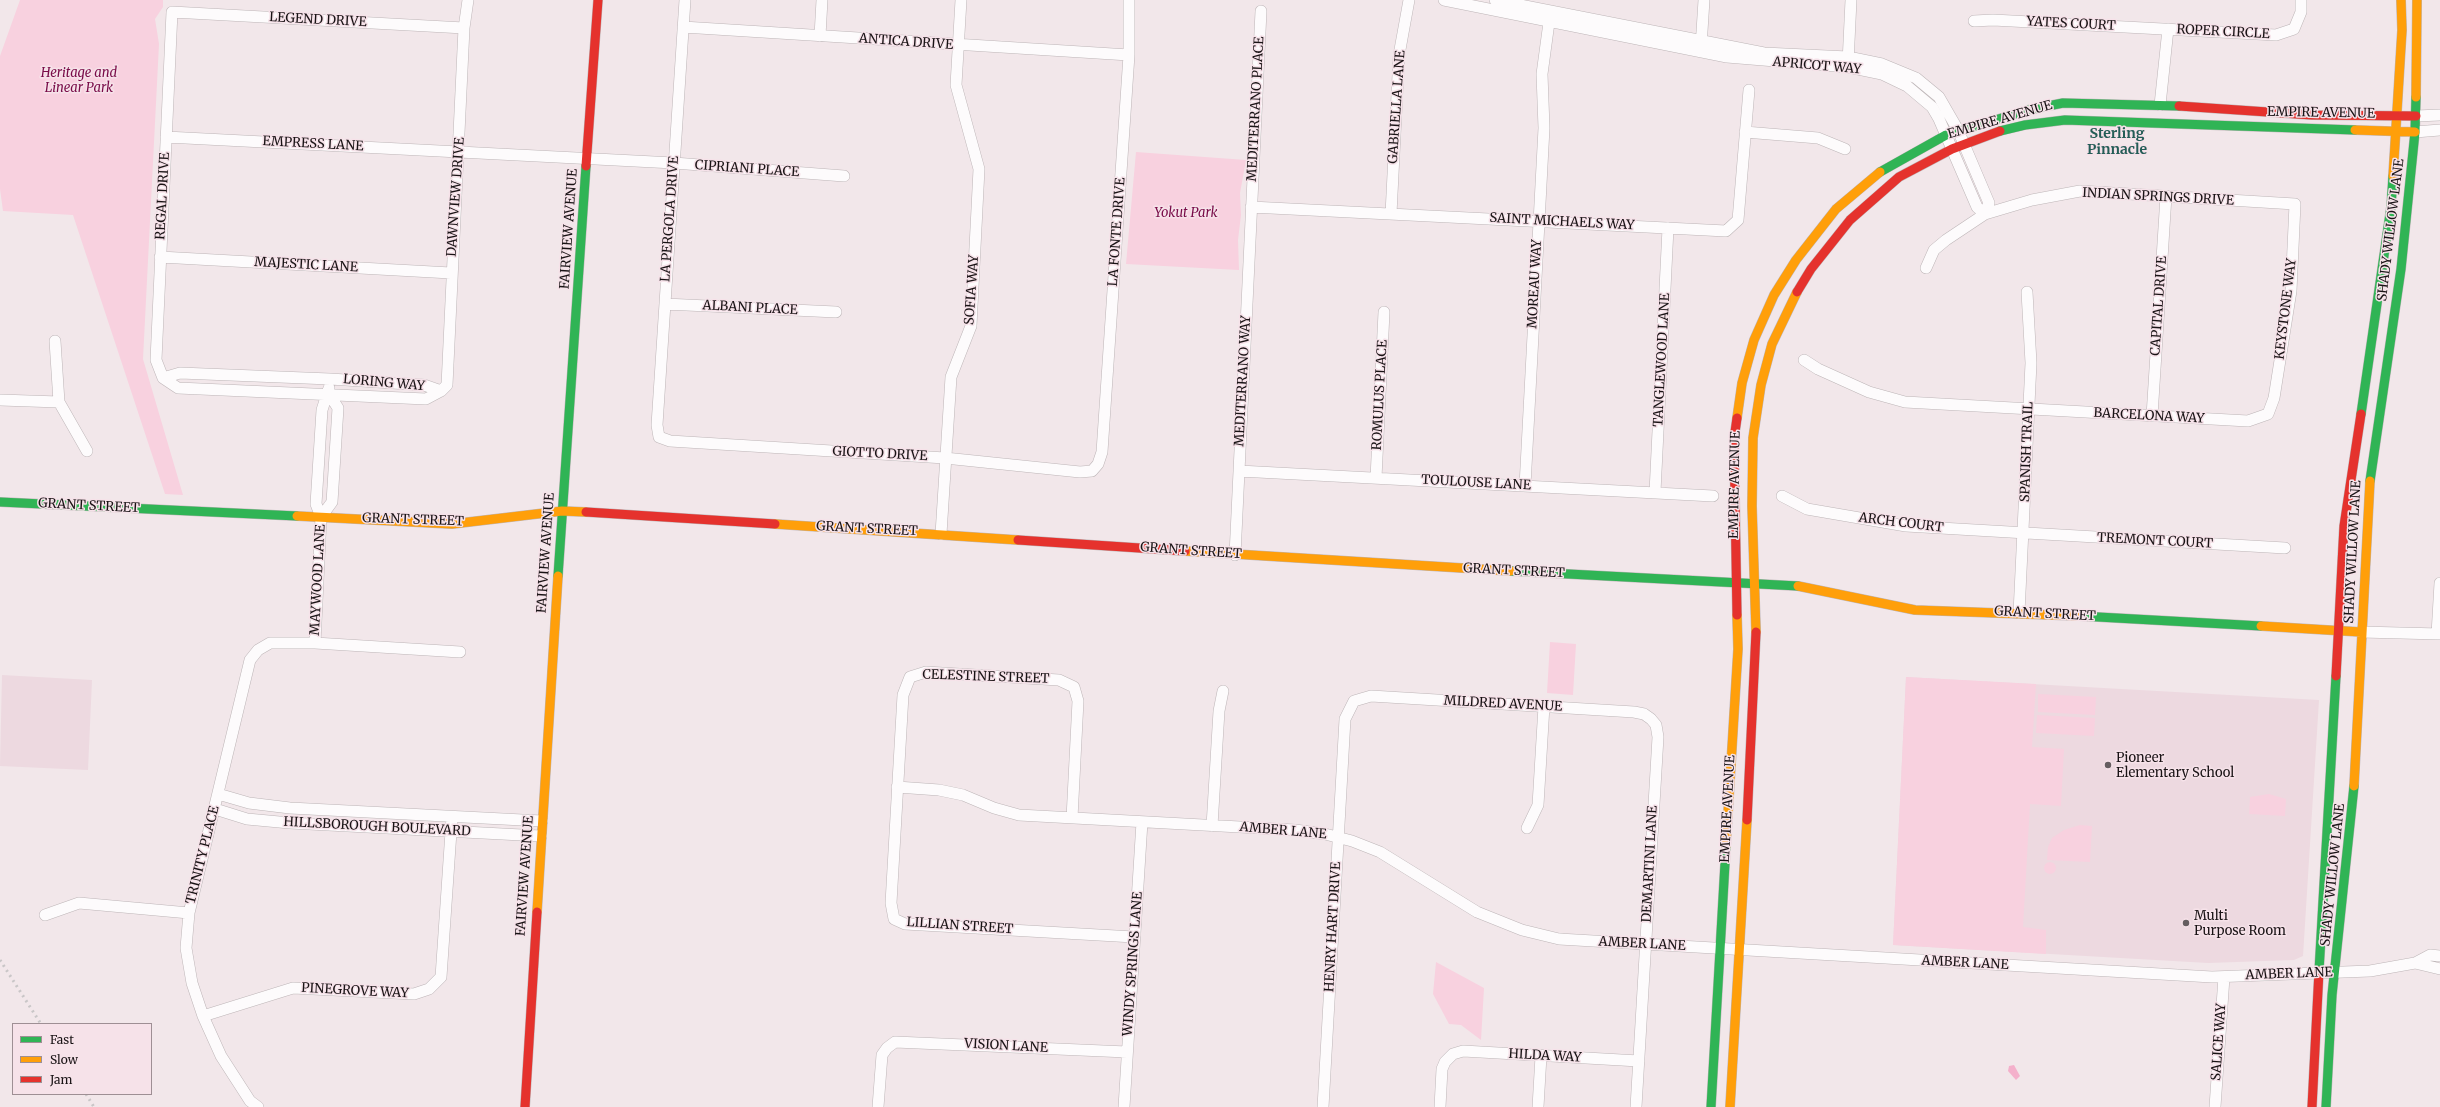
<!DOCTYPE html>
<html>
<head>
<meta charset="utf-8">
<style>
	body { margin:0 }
	#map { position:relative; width:2440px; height:1107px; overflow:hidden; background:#f2e7ea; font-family:Merriweather,serif }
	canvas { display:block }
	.legend { position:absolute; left:12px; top:1023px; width:140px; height:72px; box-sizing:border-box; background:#f6e2e9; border:1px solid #9e8f94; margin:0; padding:5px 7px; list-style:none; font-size:12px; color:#191315 }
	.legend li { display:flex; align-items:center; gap:8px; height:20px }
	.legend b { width:20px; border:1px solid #9e8f94 }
</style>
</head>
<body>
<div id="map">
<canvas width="2440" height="1107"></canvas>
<ul class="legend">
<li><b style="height:5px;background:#30b455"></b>Fast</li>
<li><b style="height:5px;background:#ff9f0a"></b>Slow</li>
<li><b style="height:5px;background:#e5322d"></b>Jam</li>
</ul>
</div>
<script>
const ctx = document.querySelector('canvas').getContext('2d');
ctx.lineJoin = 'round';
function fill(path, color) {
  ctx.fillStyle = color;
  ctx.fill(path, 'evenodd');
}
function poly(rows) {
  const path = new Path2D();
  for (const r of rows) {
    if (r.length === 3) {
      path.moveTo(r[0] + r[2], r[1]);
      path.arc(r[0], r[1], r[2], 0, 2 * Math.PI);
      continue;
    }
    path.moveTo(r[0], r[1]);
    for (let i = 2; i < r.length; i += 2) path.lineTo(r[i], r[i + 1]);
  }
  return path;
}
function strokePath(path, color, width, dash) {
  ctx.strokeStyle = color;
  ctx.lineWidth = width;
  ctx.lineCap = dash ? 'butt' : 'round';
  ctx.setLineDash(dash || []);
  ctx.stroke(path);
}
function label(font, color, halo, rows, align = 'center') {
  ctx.font = font + ' Merriweather,serif';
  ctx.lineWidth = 3;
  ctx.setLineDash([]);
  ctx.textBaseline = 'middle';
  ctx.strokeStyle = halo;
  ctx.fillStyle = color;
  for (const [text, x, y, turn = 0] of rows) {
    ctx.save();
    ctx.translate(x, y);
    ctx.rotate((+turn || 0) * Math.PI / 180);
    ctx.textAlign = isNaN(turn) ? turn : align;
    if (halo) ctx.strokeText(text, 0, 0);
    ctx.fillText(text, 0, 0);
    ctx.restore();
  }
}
fill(poly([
	[2,675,92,680,88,770,0,766],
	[1906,677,2319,700,2303,956,2294,960,2208,963,1893,945]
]), '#edd9e0');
fill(poly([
	[20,0,163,0,163,7,155,19,159,44,143,359,183,495,165,494,73,215,3,211,0,189,0,56],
	[1136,152,1246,160,1240,193,1241,215,1238,240,1239,270,1126,264],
	[1550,642,1576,644,1573,695,1547,693],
	[1906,677,2036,684,2032,747,2064,749,2061,806,2030,804,2023,927,2046,930,2046,954,1893,945],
	[2038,694,2096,697,2095,715,2038,712],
	[2037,715,2095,718,2094,736,2036,733],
	[2269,794,2286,799,2285,816,2249,814,2250,797],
	[2080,825,2092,826,2090,862,2047,860,2048,847,2052,838,2064,830],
	[2050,868,6],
	[1436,962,1484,988,1481,1040,1461,1025,1449,1024,1433,994]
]), '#f8d1df');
fill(poly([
	[2014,1065,2020,1076,2016,1080,2008,1071,2009,1066]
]), '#f4b0cb');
const street = poly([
	[685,0,657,425,659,437,670,441,945,458,1080,472,1092,471,1098,464,1102,452,1129,55,1129,0],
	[1444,0,1727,57,1848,67,1882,74,1907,86,1932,107,1939,119,1977,207,1985,214,1989,203,1958,130,1939,97,1916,78,1882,64,1848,57,1764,53,1495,0],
	[1974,21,1993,20,2276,35,2294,29,2301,12,2301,0],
	[683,27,1129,55],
	[464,28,172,12,156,360,163,378,178,388,426,399,441,391,447,385,464,28,468,0],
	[820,36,822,0],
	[1701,47,1704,0],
	[1848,63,1851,0],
	[2160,105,2168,29],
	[2416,116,2440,115],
	[1745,132,1818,138,1845,149],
	[2415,132,2440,130],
	[166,137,674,163,844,176],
	[1251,207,1726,231,1738,220,1749,90],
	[1391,214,1399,55,1409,0],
	[160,257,451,273],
	[665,304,836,312],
	[55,341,59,402,87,451],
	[1804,360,1818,369,1869,392,1905,402,2248,421,2268,414,2274,398,2291,291,2295,204,2080,191,2032,200,1985,214,1946,240,1934,250,1926,268],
	[163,378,180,373,330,379,424,385,441,391],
	[0,400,59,402],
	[2152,416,2166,196],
	[1239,471,1713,496],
	[1376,478,1384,312],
	[1525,486,1544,128,1542,74,1550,15],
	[1655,492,1668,228],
	[1782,496,1807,509,1906,526,2285,548],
	[321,517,332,502,338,408,329,394],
	[941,534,951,377,971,326,979,169,956,85,961,0],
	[1235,555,1261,11],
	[2019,613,2031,363,2027,292],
	[2361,632,2440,634],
	[2437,634,2440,583],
	[315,643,321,517,316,504,322,410,329,388],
	[897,787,939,790,963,795,994,808,1019,815,1295,830,1325,834,1352,841,1380,852,1477,912,1522,930,1559,939,2212,977,2370,971,2415,963,2430,955,2440,956],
	[218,794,249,803,290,808,542,821],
	[215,809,247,819,290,823,541,836],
	[1072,818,1078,701,1074,687,1059,680,926,672,910,677,903,695,891,903,894,919,905,924,1134,937],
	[1212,826,1219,711,1223,691],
	[1527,828,1538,805,1544,706],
	[45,915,79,903,189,913],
	[2415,963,2440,969],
	[203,1016,293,988,414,994,429,989,441,977,452,817],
	[258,1107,250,1101,221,1056,203,1016,192,983,186,948,189,913,250,660,258,650,270,643,315,643,460,652],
	[878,1107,882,1055,887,1048,895,1042,1127,1052],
	[1124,1107,1142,822],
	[1323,1107,1345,719,1354,701,1371,696,1634,712,1644,714,1651,719,1656,725,1658,737,1636,1107],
	[1440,1107,1442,1069,1445,1062,1453,1054,1463,1051,1639,1061],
	[1538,1107,1541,1056],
	[2215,1107,2224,977]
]);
const fast = poly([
	[2000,131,2025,125,2065,120,2355,130],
	[1880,172,1946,135,2028,110,2063,103,2179,106],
	[2361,414,2391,207,2393,176],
	[2370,481,2401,269,2415,132,2416,97],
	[0,502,297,516],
	[1511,571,1798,586],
	[558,576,586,166],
	[2080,616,2261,626],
	[2319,971,2336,676],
	[1711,1107,1726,846],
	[2326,1107,2332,995,2354,786]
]);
const slow = poly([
	[2416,97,2417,0],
	[2355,130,2415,132],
	[2393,176,2402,30,2401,0],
	[1737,418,1742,383,1754,340,1774,295,1796,260,1836,209,1880,172],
	[297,516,452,524,562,511,586,512],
	[775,524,1018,540],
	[1185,551,1511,571],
	[1798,586,1915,610,2080,616],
	[2261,626,2361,632],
	[1756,632,1752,506,1753,438,1761,385,1772,344,1797,292],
	[2354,786,2370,481],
	[1726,846,1738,649,1737,615],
	[537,912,558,576],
	[1730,1107,1747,820]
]);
const jam = poly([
	[2179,106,2312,115,2416,116],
	[586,166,598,0],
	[1797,292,1811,269,1850,220,1899,177,1952,149,2000,131],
	[1737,418,1734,439,1737,615],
	[586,512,775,524],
	[1018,540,1185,551],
	[2336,676,2344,526,2361,414],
	[1747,820,1756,632],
	[525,1107,537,912],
	[2312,1107,2319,971]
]);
strokePath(street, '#bdb5b7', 12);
strokePath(fast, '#bdb5b7', 10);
strokePath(slow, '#bdb5b7', 10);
strokePath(jam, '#bdb5b7', 10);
strokePath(street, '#fdfbfc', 11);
strokePath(fast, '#30b455', 9);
strokePath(slow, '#ff9f0a', 9);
strokePath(jam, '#e5322d', 9);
strokePath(poly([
	[0,960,41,1024],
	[86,1094,94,1107]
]), '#c9c6c7', 3, [2, 4]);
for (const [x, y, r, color] of [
	[2108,765,4,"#655d60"],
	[2186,923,4,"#655d60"]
]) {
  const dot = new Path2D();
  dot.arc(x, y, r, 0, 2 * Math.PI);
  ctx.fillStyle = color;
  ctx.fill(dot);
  strokePath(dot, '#f6e2e9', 1.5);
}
label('13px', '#191315', '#f6e2e9', [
	["LEGEND DRIVE",318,20,3],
	["YATES COURT",2071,24,3],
	["ROPER CIRCLE",2223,32,3],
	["ANTICA DRIVE",906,42,4],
	["APRICOT WAY",1817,66,5],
	["GABRIELLA LANE",1397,107,-86],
	["MEDITERRANO PLACE",1256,109,-87],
	["EMPIRE AVENUE",2321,113,1],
	["EMPIRE AVENUE",2000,120,-16],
	["EMPRESS LANE",313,144,3],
	["CIPRIANI PLACE",747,169,4],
	["REGAL DRIVE",163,196,-87],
	["DAWNVIEW DRIVE",456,197,-86],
	["INDIAN SPRINGS DRIVE",2158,197,3],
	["LA PERGOLA DRIVE",670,219,-86],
	["SAINT MICHAELS WAY",1562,222,3],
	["FAIRVIEW AVENUE",569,229,-86],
	["SHADY WILLOW LANE",2391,230,-83],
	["LA FONTE DRIVE",1117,232,-86],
	["MAJESTIC LANE",306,265,3],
	["MOREAU WAY",1535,284,-87],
	["SOFIA WAY",972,290,-86],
	["CAPITAL DRIVE",2159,306,-86],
	["ALBANI PLACE",750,308,3],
	["KEYSTONE WAY",2286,309,-83],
	["TANGLEWOOD LANE",1662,360,-87],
	["MEDITERRANO WAY",1243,381,-87],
	["LORING WAY",384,383,5],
	["ROMULUS PLACE",1380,395,-87],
	["BARCELONA WAY",2149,416,3],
	["SPANISH TRAIL",2027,452,-88],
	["GIOTTO DRIVE",880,454,3],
	["TOULOUSE LANE",1476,483,3],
	["EMPIRE AVENUE",1735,485,-89],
	["GRANT STREET",89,506,3],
	["GRANT STREET",413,520,2],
	["ARCH COURT",1901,523,7],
	["GRANT STREET",867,529,3],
	["TREMONT COURT",2155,541,3],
	["GRANT STREET",1191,551,4],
	["SHADY WILLOW LANE",2353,552,-87],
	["FAIRVIEW AVENUE",546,553,-86],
	["GRANT STREET",1514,571,3],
	["MAYWOOD LANE",318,580,-87],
	["GRANT STREET",2045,614,3],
	["CELESTINE STREET",986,677,2],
	["MILDRED AVENUE",1503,704,3],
	["EMPIRE AVENUE",1728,809,-87],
	["HILLSBOROUGH BOULEVARD",377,827,3],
	["AMBER LANE",1283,831,5],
	["TRINITY PLACE",203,855,-76],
	["DEMARTINI LANE",1650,864,-87],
	["SHADY WILLOW LANE",2333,875,-84],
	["FAIRVIEW AVENUE",525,876,-86],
	["LILLIAN STREET",960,926,4],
	["HENRY HART DRIVE",1333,927,-87],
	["AMBER LANE",1642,944,3],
	["AMBER LANE",1965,963,3],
	["WINDY SPRINGS LANE",1133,964,-86],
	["AMBER LANE",2289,974,-2],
	["PINEGROVE WAY",355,991,3],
	["SALICE WAY",2219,1042,-86],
	["VISION LANE",1006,1046,3],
	["HILDA WAY",1545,1056,3]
]);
label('italic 13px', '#790b48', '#f6e2e9', [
	["Heritage and",79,73],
	["Linear Park",79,88],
	["Yokut Park",1186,213]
]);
label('13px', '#191315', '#f6e2e9', [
	["Pioneer",2116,758],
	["Elementary School",2116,773],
	["Multi",2194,916],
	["Purpose Room",2194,931]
], 'left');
label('bold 14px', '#245d57', '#f6e2e9', [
	["Sterling",2117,134],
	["Pinnacle",2117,150]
]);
</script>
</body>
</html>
